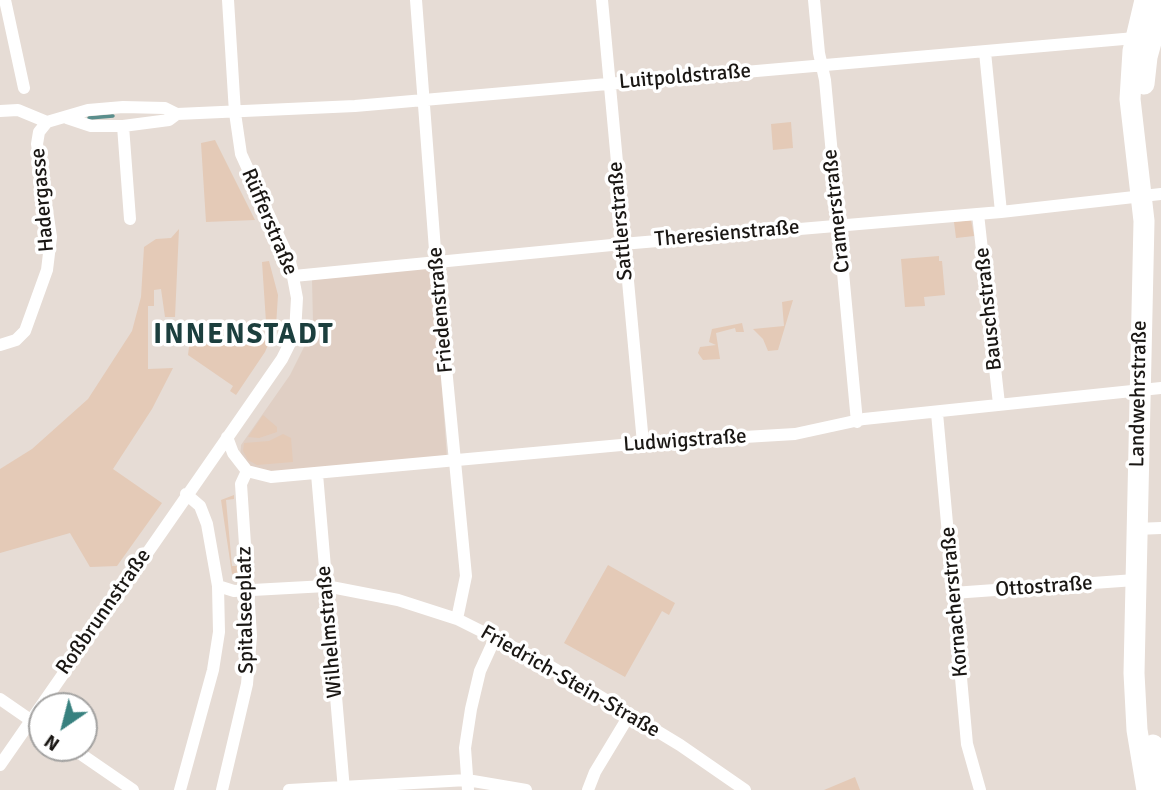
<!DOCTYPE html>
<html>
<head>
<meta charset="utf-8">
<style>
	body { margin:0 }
	#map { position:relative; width:1161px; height:790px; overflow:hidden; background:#e6dcd5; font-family:Signika,sans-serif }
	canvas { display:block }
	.north { position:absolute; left:28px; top:692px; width:70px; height:70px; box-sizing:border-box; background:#fff; border:2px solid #a3a2a1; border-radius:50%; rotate:215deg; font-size:19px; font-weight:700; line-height:28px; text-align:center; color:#1a1714 }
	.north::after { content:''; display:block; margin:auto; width:24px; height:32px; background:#38817f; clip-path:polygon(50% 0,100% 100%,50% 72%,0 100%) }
</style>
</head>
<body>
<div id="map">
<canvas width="1161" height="790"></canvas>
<div class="north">N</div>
</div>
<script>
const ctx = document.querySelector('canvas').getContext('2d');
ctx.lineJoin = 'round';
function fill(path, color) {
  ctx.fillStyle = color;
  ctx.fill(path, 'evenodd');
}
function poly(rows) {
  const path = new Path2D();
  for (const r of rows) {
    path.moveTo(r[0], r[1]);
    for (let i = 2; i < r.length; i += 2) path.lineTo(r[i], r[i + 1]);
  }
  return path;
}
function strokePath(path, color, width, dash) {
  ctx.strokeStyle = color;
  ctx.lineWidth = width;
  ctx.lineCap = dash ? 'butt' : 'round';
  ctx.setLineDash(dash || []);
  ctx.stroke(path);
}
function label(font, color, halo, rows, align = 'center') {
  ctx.font = font + ' Signika,sans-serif';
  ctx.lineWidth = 7;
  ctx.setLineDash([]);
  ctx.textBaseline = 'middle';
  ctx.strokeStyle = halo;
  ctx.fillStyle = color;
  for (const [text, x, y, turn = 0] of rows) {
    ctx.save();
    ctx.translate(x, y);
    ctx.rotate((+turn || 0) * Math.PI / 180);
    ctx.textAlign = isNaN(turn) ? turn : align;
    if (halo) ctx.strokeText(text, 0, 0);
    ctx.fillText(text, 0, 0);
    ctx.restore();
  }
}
fill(poly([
	[433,266,447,458,259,473,240,459,241,445,290,375,310,335,313,323,312,279]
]), '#e0cfc4');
fill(poly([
	[791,122,793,148,773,150,771,124],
	[215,140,255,220,206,222,201,143],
	[971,220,974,236,956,238,954,222],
	[179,229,175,317,165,317,161,289,154,290,154,306,148,306,148,369,173,368,152,409,113,469,162,503,117,566,90,567,70,533,0,553,0,469,32,449,88,399,132,331,141,297,144,247,156,239,171,238],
	[939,256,939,261,942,261,945,295,924,297,925,306,905,307,901,259],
	[269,261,278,295,276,326,265,352,236,395,230,391,233,386,188,355,190,338,267,337,262,262],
	[793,300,778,350,768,351,763,339,753,329,784,326,782,302],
	[742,323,744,332,736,332,735,328,716,333,720,359,703,360,698,353,700,347,716,345,709,342,712,329],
	[263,415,277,427,277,432,259,438,248,437],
	[283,434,291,438,293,462,257,465,248,460,243,451,244,443,269,441],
	[234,495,234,499,226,500,232,566,241,566,241,573,232,574,221,500],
	[608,565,675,603,669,615,662,611,625,677,564,643],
	[855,777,860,790,824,790]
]), '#e4cab7');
strokePath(poly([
	[89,118,113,116]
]), '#5a8e8c', 3.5);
strokePath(poly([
	[5,0,24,88],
	[416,0,436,263,466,576,457,619],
	[602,0,643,443],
	[814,0,819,53,825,80,857,422],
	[985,52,1001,212],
	[0,111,18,110,47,122],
	[67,118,91,126,123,126,169,120,177,114,355,106,1135,38],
	[47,122,88,110,123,107,165,108,177,114],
	[123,126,130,219],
	[978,214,999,404],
	[294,276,622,244,1001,212,1161,194],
	[0,345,16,340,25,331,47,270,51,237,37,144,39,132,47,122],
	[937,413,967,744,980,790],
	[227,437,233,453,247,471,271,477,643,443,795,434,864,419,1161,388],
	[317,474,344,790],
	[1136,529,1161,528],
	[218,586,234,591,326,586,398,600,457,619,543,662,680,745,745,790],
	[953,593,1135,580],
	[0,699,42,728],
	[72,748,133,790],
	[0,765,282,359,295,333,297,298,290,261,241,154,235,113,228,0],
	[180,790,213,670,219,632,218,586,207,524,200,506,186,494],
	[222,790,247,684,251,636,241,484,247,471],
	[289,790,467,780,526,790],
	[468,790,465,748,471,709,480,671,496,636],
	[588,790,595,772,630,714]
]), '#fff', 12);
strokePath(poly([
	[1145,0,1133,51,1130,99,1144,221,1134,673,1137,730,1147,790],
	[1144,84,1147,57,1161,5],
	[1153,745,1161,782]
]), '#fff', 21);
label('21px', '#1a1714', '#fff', [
	["Luitpoldstraße",685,77,-5],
	["Hadergasse",43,200,-95],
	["Cramerstraße",837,211,-96],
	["Sattlerstraße",621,221,-95],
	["Rüfferstraße",269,222,67],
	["Theresienstraße",727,234,-5],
	["Bauschstraße",989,309,-96],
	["Friedenstraße",441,310,-95],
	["Landwehrstraße",1139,394,-89],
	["Ludwigstraße",685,441,-4],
	["Ottostraße",1044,587,-4],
	["Kornacherstraße",955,602,-95],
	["Spitalseeplatz",246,610,-91],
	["Roßbrunnstraße",104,612,-55],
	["Wilhelmstraße",330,632,-95],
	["Friedrich-Stein-Straße",570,682,30]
]);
ctx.letterSpacing = '2px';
label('bold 28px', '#1c3f3e', '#fff', [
	["INNENSTADT",244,336]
]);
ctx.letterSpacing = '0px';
</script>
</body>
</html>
